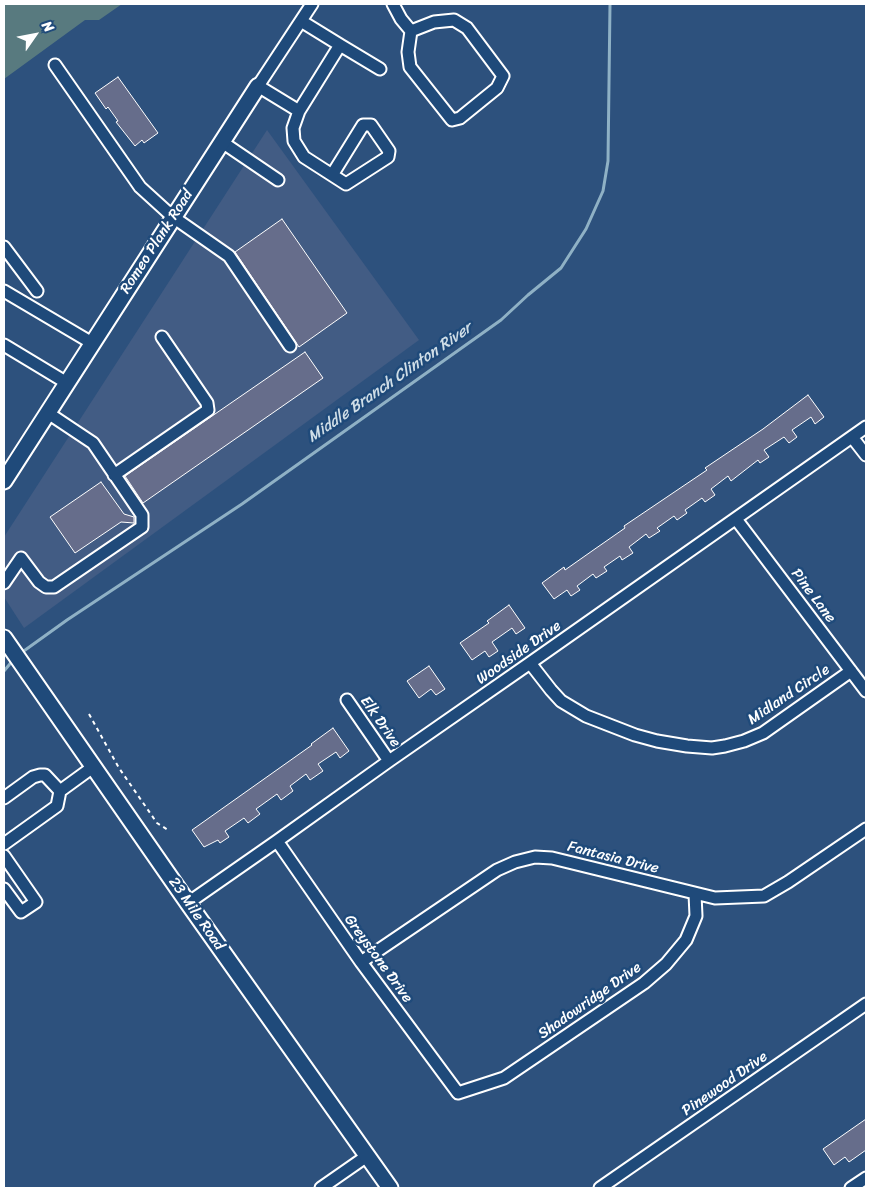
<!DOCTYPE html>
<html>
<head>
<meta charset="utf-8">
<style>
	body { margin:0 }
	#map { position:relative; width:870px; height:1192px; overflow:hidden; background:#2d517d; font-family:Sriracha,sans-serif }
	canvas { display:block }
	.frame { position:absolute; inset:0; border:5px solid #fff; pointer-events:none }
	.north { position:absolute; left:10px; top:10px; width:50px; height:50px; -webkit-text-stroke:4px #1f4a7a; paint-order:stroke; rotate:57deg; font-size:14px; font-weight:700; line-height:20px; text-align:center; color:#fff }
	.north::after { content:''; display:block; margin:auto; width:18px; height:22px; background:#fff; clip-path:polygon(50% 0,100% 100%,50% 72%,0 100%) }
</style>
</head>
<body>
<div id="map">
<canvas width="870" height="1192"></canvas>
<div class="frame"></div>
<div class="north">N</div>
</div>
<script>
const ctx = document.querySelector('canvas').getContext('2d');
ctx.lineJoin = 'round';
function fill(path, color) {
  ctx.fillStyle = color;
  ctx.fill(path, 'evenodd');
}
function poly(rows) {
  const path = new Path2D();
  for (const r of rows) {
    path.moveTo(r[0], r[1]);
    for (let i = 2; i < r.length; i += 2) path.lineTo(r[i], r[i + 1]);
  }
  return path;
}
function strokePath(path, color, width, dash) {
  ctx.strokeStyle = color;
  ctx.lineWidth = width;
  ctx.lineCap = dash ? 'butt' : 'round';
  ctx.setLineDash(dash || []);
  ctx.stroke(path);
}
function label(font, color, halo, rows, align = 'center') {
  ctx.font = font + ' Sriracha,sans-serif';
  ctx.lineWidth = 5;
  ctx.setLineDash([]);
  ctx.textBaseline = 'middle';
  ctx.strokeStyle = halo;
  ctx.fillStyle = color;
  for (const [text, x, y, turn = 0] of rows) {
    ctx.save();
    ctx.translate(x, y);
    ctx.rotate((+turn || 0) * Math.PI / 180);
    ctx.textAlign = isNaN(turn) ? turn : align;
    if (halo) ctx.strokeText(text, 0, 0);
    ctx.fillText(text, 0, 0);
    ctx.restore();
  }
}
fill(poly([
	[267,130,419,340,24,628,4,597,4,537]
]), '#425c84');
fill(poly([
	[4,4,122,4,99,20,85,20,4,79]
]), '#587a7f');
strokePath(poly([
	[21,653,67,620,242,504,501,320,528,295,561,268,586,229,603,191,608,161,610,4],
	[4,671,14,659]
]), '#8fb1c5', 3);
const building = poly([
	[118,77,158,133,144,143,142,140,135,146,116,122,118,121,108,107,106,109,95,93,118,77],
	[282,219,347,313,299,347,235,252,282,219],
	[305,352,323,378,143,503,125,476,305,352],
	[808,395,824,417,815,424,811,417,792,430,797,437,789,443,784,437,764,450,769,457,760,463,758,460,731,481,728,476,711,489,715,495,705,502,702,498,685,510,687,513,677,520,674,516,657,528,660,531,649,538,646,534,629,547,633,553,622,560,620,556,604,567,607,571,596,578,593,574,577,586,580,590,571,596,567,590,554,599,542,583,564,567,565,570,592,551,625,528,624,526,707,470,705,468,763,429,808,395],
	[101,482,124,514,134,517,134,523,121,522,75,553,50,517,101,482],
	[509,605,525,628,516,634,512,628,492,642,498,651,489,657,485,651,472,660,460,643,489,623,487,621,509,605],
	[429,666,445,689,436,695,431,689,419,698,407,681,429,666],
	[333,728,349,751,340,758,336,752,318,764,323,771,310,780,306,774,290,786,293,791,281,800,277,794,256,809,260,814,248,823,244,818,225,831,229,837,220,843,218,840,204,847,192,830,312,745,311,744,333,728],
	[866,1119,866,1150,849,1162,845,1157,834,1165,823,1149,866,1119]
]);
fill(building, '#666d8b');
strokePath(building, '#fff', 1);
const minor = poly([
	[312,4,258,86,299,111,293,128,294,141,304,157,346,184,388,157,389,151,371,125,363,125,332,175],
	[393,4,401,19,411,31,408,52,410,67,452,120,460,118,497,88,503,76,467,28,454,20,434,22,411,31],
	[301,21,340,45],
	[55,65,140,187,173,217,229,256,290,346],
	[299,111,340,45,380,69],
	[222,142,278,180],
	[4,247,37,291],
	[4,291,92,343],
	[4,345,67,383],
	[852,437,866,455],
	[114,475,208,410,207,403,162,337],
	[736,519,866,691],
	[4,583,21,558,39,582,46,587,54,587,142,527,142,515,93,443,48,413],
	[530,663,551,690,561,701,586,716,635,735,657,741,687,746,712,748,725,746,744,741,763,733,851,671],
	[347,700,389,761],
	[4,798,33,777,40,775,45,775,60,791],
	[277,841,361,962,458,1093,504,1078,644,983,666,964,686,940,696,916,695,894],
	[4,844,57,806,60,791,93,767],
	[4,856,36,902,21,912,4,889],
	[188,903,277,841,389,761,530,663,866,427],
	[361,962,497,870,515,862,535,857,552,858,715,898,764,896,788,882,866,829],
	[321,1188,367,1156],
	[600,1188,866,1004],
	[851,1188,866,1178]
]);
const major = poly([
	[4,481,258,86],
	[4,638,188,903,390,1188]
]);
strokePath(minor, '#fff', 15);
strokePath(major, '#fff', 19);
strokePath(poly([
	[89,714,119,768,157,823,168,830]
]), '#fff', 2, [4, 4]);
strokePath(minor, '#1f4a7a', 11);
strokePath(major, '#1f4a7a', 15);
label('15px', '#fff', '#1f4a7a', [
	["Romeo Plank Road",157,242,-57],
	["Pine Lane",813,596,53],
	["Woodside Drive",519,653,-35],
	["Midland Circle",789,695,-34],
	["Elk Drive",380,722,55],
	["Fantasia Drive",613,858,14],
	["23 Mile Road",196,914,55],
	["Greystone Drive",378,959,54],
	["Shadowridge Drive",590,1001,-35],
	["Pinewood Drive",725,1084,-35]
]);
label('italic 16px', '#d0dee7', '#1f4a7a', [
	["Middle Branch Clinton River",390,383,-35]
]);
</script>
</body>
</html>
